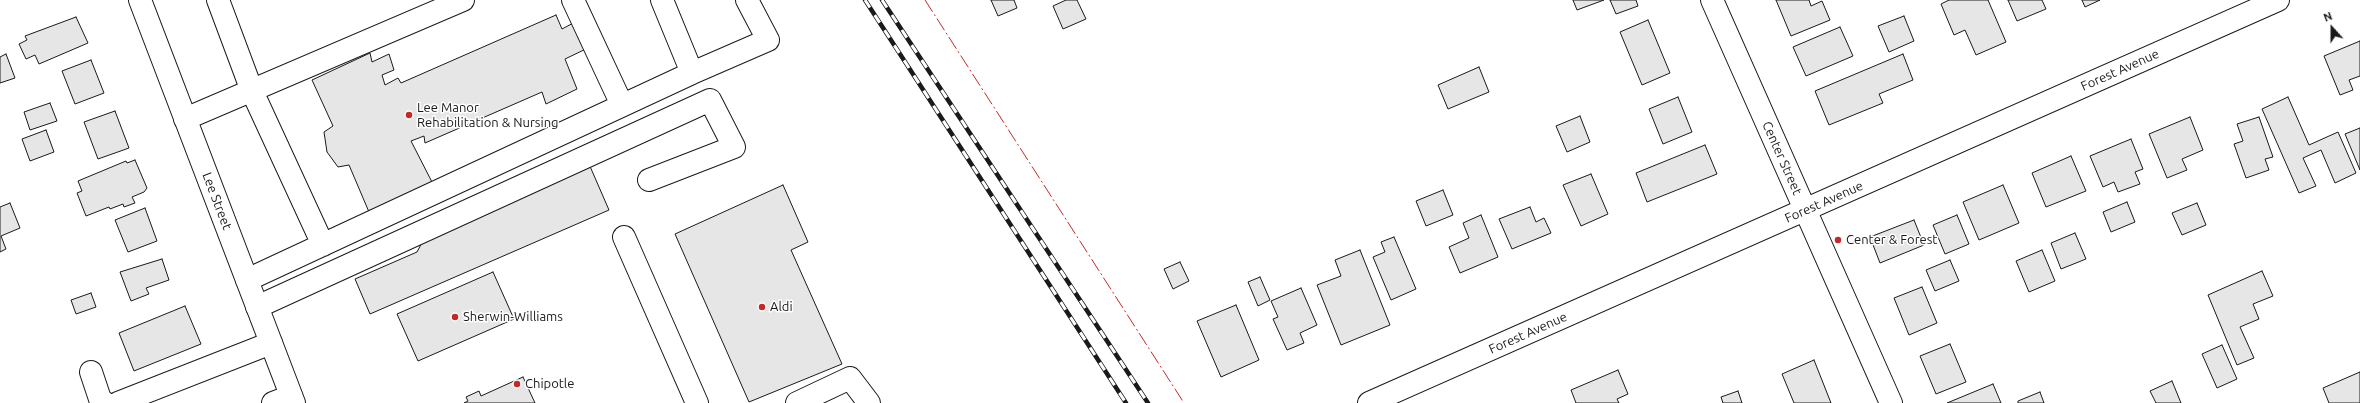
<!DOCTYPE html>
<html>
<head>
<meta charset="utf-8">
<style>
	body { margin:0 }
	#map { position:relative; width:2360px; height:403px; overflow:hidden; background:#fff; font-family:Ubuntu,sans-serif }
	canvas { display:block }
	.north { position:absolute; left:2312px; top:8px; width:40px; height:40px; -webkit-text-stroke:3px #fff; paint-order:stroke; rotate:339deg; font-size:11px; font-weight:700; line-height:16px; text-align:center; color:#1a1a1a }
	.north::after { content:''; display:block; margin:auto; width:14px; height:18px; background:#1a1a1a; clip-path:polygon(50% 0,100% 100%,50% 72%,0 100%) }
</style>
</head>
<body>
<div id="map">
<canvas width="2360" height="403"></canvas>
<div class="north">N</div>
</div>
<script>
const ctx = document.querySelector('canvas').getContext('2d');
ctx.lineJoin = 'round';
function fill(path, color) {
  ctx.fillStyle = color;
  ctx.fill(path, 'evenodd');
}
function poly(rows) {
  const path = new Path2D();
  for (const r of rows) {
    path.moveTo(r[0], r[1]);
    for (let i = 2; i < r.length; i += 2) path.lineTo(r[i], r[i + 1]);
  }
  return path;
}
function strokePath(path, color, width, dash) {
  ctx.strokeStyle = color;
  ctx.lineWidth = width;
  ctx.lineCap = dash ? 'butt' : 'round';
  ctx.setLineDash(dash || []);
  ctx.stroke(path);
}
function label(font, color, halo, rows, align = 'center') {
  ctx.font = font + ' Ubuntu,sans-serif';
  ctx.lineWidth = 3;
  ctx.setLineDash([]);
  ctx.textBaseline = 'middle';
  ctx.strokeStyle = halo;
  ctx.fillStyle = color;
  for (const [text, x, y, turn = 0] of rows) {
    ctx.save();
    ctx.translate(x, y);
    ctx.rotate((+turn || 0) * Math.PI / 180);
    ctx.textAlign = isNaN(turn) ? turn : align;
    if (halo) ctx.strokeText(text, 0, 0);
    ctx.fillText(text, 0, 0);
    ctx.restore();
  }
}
const building = poly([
	[991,0,1014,0,1017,8,998,16,991,0],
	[1066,0,1077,0,1086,19,1063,29,1053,6,1066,0],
	[1573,0,1604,0,1577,10,1573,0],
	[1610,0,1636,0,1638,6,1616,14,1610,0],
	[1776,0,1809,0,1811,6,1822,1,1830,20,1791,36,1776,0],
	[1949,0,1988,0,2006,42,1976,55,1965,30,1954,35,1941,4,1949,0],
	[2008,0,2042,0,2046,9,2017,21,2008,0],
	[2082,0,2100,0,2085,7,2082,0],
	[556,15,562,29,577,21,590,47,565,59,577,89,546,104,542,92,425,143,424,136,411,141,433,184,369,212,349,165,338,167,327,152,324,132,333,126,312,80,370,53,372,62,389,54,394,70,382,75,385,85,398,78,401,83,556,15],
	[1904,16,1914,41,1889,52,1878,26,1904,16],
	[76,17,88,43,39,64,35,55,26,59,19,44,27,40,25,36,76,17],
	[1648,20,1670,73,1642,85,1620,32,1648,20],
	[1840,27,1853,56,1806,76,1793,47,1840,27],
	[2360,41,2360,76,2349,80,2353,90,2340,95,2324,56,2360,41],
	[6,54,15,78,0,83,0,57,6,54],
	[1903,54,1913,80,1879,94,1883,103,1829,125,1815,91,1903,54],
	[91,60,104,93,75,104,62,71,91,60],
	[1479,67,1489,92,1448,109,1438,85,1479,67],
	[1678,97,1692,132,1663,144,1649,109,1678,97],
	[2288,97,2309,145,2338,132,2356,173,2335,183,2321,150,2303,158,2316,186,2299,193,2262,109,2288,97],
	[50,103,57,121,30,130,24,112,50,103],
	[115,111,129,148,98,159,84,122,115,111],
	[1580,116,1590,142,1567,152,1556,126,1580,116],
	[2190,117,2203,150,2182,159,2187,170,2167,178,2149,134,2190,117],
	[2259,117,2273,157,2265,159,2269,170,2246,178,2234,144,2243,141,2237,124,2259,117],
	[2360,128,2360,170,2345,134,2360,128],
	[46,130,54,152,30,161,22,139,46,130],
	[2131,139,2143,169,2135,172,2140,184,2118,192,2114,182,2103,187,2090,156,2131,139],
	[1705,145,1717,174,1647,202,1636,173,1705,145],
	[2071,156,2086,191,2046,207,2032,173,2071,156],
	[135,160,147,188,144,192,132,197,135,203,124,207,123,204,110,209,109,207,86,216,77,193,82,191,78,181,126,161,127,163,135,160],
	[589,164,609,210,370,314,355,279,417,252,425,237,589,164],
	[1591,174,1608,214,1581,226,1563,185,1591,174],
	[783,185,808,242,791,250,842,364,749,402,675,234,783,185],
	[2003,185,2019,223,1979,240,1963,202,2003,185],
	[1443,190,1453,215,1426,226,1416,201,1443,190],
	[2127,202,2135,222,2111,232,2103,212,2127,202],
	[10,203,20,228,1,236,6,249,0,252,0,207,10,203],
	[2197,203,2206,225,2182,235,2172,213,2197,203],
	[1530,207,1536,222,1544,218,1551,233,1512,249,1499,219,1530,207],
	[145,208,157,241,128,252,115,220,145,208],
	[1481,215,1498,257,1460,273,1449,247,1469,238,1463,223,1481,215],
	[1957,215,1969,244,1945,254,1933,225,1957,215],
	[1914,220,1924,245,1880,263,1870,237,1914,220],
	[2075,233,2086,259,2061,269,2051,243,2075,233],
	[1394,237,1416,289,1391,300,1373,257,1385,252,1381,242,1394,237],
	[1360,250,1390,325,1341,345,1317,285,1341,276,1335,260,1360,250],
	[2042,250,2055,281,2029,292,2016,261,2042,250],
	[162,259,169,280,146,288,149,294,131,301,120,272,162,259],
	[1950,260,1959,281,1935,291,1926,270,1950,260],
	[1180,262,1189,281,1173,289,1164,269,1180,262],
	[2262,271,2273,296,2253,304,2259,319,2240,327,2254,358,2237,365,2208,295,2262,271],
	[493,272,514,319,418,361,397,314,493,272],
	[1260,277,1270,300,1258,306,1248,282,1260,277],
	[1922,287,1937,323,1909,335,1894,298,1922,287],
	[1301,288,1317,325,1300,333,1304,343,1287,350,1273,319,1278,317,1271,301,1301,288],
	[91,293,96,307,76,314,71,300,91,293],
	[1236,305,1259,360,1221,377,1197,321,1236,305],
	[185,306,201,344,134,371,119,333,185,306],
	[1950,344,1966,382,1936,394,1920,356,1950,344],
	[2222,345,2237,379,2217,388,2202,354,2222,345],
	[1814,360,1831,403,1794,403,1782,374,1814,360],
	[1618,370,1628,394,1617,399,1619,403,1576,403,1571,390,1618,370],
	[2360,372,2360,403,2329,403,2323,388,2360,372],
	[523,377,535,403,464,403,468,401,466,397,479,391,481,396,523,377],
	[2172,381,2181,403,2156,403,2150,391,2172,381],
	[1993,384,2001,403,1947,403,1993,384],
	[1738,391,1742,403,1723,403,1721,397,1738,391],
	[2040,392,2044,403,2018,403,2018,401,2040,392]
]);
fill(building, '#e6e6e6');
strokePath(building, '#1a1a1a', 1);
const minor = poly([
	[218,0,252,91,323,245],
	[573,0,622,105],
	[1712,0,1891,403],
	[692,73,768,40,747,0],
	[185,119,463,0],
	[624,237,697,403],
	[247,280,692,73,662,0],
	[257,307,710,100,734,147,649,180],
	[91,372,100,399,105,403],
	[118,403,271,343],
	[273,403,291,396],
	[797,403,850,378,869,403],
	[1369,403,2278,0]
]);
const major = poly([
	[140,0,294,403]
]);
strokePath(minor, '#1a1a1a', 24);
strokePath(major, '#1a1a1a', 24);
strokePath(minor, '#fff', 22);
strokePath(major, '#fff', 22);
const rail = poly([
	[865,0,1126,403],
	[882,0,1148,403]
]);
strokePath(rail, '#1a1a1a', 4.5);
strokePath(rail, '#fff', 3, [9]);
strokePath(poly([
	[925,0,1184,403]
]), '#c62828', 1, [14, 3, 2, 3]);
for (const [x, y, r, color] of [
	[409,115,4,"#c62828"],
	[1838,240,4,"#c62828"],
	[762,307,4,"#c62828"],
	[455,317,4,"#c62828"],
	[517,384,4,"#c62828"]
]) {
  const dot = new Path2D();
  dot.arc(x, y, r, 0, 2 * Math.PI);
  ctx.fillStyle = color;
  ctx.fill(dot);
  strokePath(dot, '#fff', 1.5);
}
label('13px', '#1a1a1a', '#fff', [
	["Forest Avenue",2120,70,-24],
	["Center Street",1782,158,66],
	["Lee Street",217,201,69],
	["Forest Avenue",1824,202,-24],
	["Forest Avenue",1528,333,-24]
]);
label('13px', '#1a1a1a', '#fff', [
	["Lee Manor",417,108],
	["Rehabilitation & Nursing",417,123],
	["Center & Forest",1846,240],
	["Aldi",770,307],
	["Sherwin-Williams",463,317],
	["Chipotle",525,384]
], 'left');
</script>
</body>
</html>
